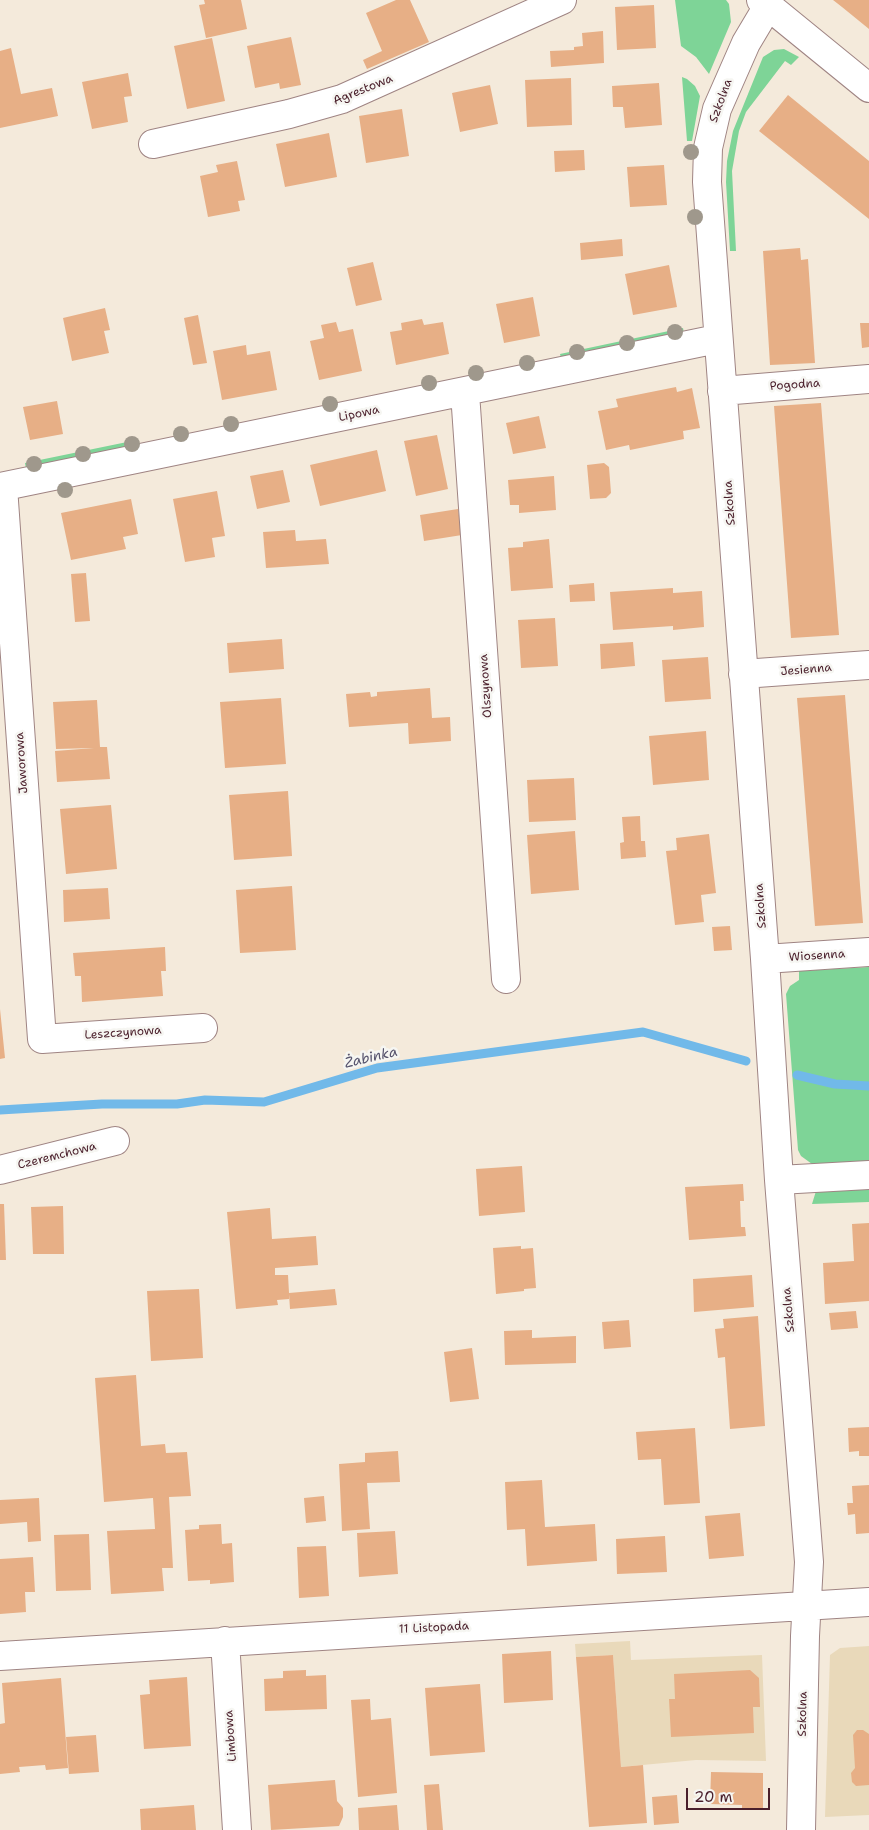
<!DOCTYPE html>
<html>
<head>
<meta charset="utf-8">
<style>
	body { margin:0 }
	#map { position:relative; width:869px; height:1830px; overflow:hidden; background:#f4eadb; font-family:"Shantell Sans",sans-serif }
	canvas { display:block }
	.scale { position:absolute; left:686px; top:1788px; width:84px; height:22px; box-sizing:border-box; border:2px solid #4a1f2b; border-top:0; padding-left:6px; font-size:15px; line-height:18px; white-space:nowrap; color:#4a1f2b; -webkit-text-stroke:4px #f6f6f2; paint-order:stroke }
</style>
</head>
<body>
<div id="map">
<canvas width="869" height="1830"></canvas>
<div class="scale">20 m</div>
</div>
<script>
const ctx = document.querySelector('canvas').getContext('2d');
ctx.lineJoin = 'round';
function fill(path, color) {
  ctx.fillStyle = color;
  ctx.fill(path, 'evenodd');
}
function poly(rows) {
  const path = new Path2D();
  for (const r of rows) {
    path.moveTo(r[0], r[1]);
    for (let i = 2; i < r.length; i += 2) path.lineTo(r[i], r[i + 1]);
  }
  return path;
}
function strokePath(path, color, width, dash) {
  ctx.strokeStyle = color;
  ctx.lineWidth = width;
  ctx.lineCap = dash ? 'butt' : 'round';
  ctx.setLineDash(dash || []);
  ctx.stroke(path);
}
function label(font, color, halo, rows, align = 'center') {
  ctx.font = font + ' "Shantell Sans",sans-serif';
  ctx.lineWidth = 5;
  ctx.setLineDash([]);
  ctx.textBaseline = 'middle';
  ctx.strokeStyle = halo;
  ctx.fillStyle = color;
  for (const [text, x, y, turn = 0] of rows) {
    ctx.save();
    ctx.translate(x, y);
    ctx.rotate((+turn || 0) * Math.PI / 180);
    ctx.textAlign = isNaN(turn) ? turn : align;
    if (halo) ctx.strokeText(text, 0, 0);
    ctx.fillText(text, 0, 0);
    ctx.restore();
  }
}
fill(poly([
	[630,1641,631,1660,762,1655,766,1761,696,1760,621,1767,613,1655,576,1657,575,1644],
	[869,1646,869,1815,825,1817,830,1655,840,1648]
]), '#e9d9ba');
fill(poly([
	[675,0,726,0,729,4,731,22,709,74,696,57,681,46],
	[784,49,799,57,791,65,785,61,746,112,739,131,732,171,736,251,730,251,726,182,727,161,733,131,763,57,774,50],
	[682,77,687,79,695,86,700,96,692,141,687,141],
	[683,328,684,333,561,358,560,354],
	[132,441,135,446,26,469,25,463],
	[869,967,869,1166,812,1168,812,1164,801,1156,798,1150,786,994,790,986,799,980,799,971],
	[869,1188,869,1202,812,1204,816,1191]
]), '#7ed497');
strokePath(poly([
	[797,1075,835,1084,869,1086],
	[0,1110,102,1104,177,1104,205,1100,264,1102,377,1068,643,1032,746,1061]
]), '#71b9e9', 9);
fill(poly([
	[204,0,241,0,247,29,206,38,199,5,205,4],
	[396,0,410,0,429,42,367,69,363,60,382,51,366,13],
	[833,0,869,0,869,29,842,7],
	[654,5,656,48,617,50,615,7],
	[603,31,604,63,551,67,550,51,574,50,574,47,583,46,582,33],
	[291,37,301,85,280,89,279,83,255,88,247,46],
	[212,38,225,101,187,109,174,46],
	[11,48,21,94,52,88,58,116,0,128,0,51],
	[128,73,132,96,124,97,128,122,92,129,82,82],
	[571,78,572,125,527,127,525,80],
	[659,83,662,125,625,128,623,107,613,107,612,86],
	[490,85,498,124,460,132,452,93],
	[788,95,869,161,869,219,759,131],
	[402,109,409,156,366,163,359,116],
	[329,133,337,177,285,187,276,144],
	[584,150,585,170,555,172,554,151],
	[237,161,245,200,238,201,240,211,208,217,200,176,218,172,216,165],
	[664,165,667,205,630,207,627,167],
	[622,239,623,256,581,260,580,243],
	[800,248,801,260,808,259,815,363,770,365,763,251],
	[373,262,382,300,356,306,347,268],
	[669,265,677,307,633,315,625,274],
	[533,297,540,336,504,343,496,304],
	[105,308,110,330,104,331,109,353,72,361,63,318],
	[198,315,207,363,193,365,184,318],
	[422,319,424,325,443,322,449,354,396,365,390,332,402,330,401,323],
	[336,322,339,332,353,329,362,371,319,380,310,341,324,338,321,325],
	[860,323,869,323,869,347,862,348],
	[246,345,247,355,270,351,277,390,222,400,213,351],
	[676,387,677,392,692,388,700,428,683,431,684,439,630,450,629,445,606,450,598,411,618,407,616,399],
	[57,401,63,434,30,440,23,407],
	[821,403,839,635,791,638,774,406],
	[539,416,546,448,513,454,506,423],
	[437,435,448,489,416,496,404,441],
	[377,450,386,491,320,506,310,465],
	[604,463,609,467,611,493,606,498,590,499,587,465],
	[283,470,290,502,257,509,250,476],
	[554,476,556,510,519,513,519,505,510,505,508,480],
	[217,491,225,536,212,538,215,557,185,562,173,499],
	[131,499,138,534,123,537,126,549,71,560,61,513],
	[458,509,462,535,424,541,420,515],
	[295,530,296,541,326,539,329,564,266,568,263,532],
	[549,539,553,588,511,591,508,548,523,547,523,542],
	[86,573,90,621,75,622,71,574],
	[594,583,595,601,570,602,569,585],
	[673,588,673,593,702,591,704,627,673,630,673,626,613,630,610,592],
	[555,618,558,666,521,668,518,620],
	[282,639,284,669,229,673,227,643],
	[633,642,635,666,601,669,600,644],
	[708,657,711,699,665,702,662,660],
	[430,688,432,718,450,717,451,741,409,744,408,723,349,727,346,694,370,692,371,697,377,696,377,692],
	[845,695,863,923,815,926,797,698],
	[281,698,286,764,225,768,220,702],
	[97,700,100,747,107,747,110,779,57,782,55,751,94,748,56,749,53,702],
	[706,731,709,780,653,785,649,736],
	[574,778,576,820,529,822,527,780],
	[288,791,292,856,234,860,229,795],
	[111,805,117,869,66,874,60,809],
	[640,816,641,841,645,841,646,857,621,859,620,843,624,842,622,817],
	[575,831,579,890,531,894,527,835],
	[709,834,716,893,701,895,704,922,675,925,666,851,677,850,676,838],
	[292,886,296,950,240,953,236,890],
	[108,888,110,919,64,922,63,890],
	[730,926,732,950,714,951,712,927],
	[165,947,166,971,161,971,163,996,82,1002,81,976,75,976,73,953],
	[0,1009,5,1058,0,1059],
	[522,1166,525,1212,479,1216,476,1169],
	[743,1184,744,1201,740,1201,741,1227,745,1227,746,1236,689,1240,685,1187],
	[0,1204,4,1204,6,1260,0,1260],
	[63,1206,64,1254,33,1254,31,1207],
	[270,1208,272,1239,316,1236,318,1265,275,1268,275,1275,288,1275,289,1293,335,1289,337,1305,290,1309,289,1294,289,1299,277,1300,278,1305,236,1309,227,1212],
	[869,1223,869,1301,825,1304,823,1263,854,1261,852,1224],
	[521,1246,521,1249,533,1248,536,1288,524,1289,524,1291,496,1294,493,1248],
	[752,1275,754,1307,694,1312,693,1279],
	[199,1289,203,1358,151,1361,147,1291],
	[856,1311,858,1328,831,1330,829,1313],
	[758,1316,765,1426,730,1429,725,1357,718,1358,715,1329,724,1328,723,1319],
	[629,1320,631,1347,604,1349,602,1322],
	[532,1330,532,1338,576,1336,576,1363,505,1365,504,1331],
	[472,1348,479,1399,450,1402,444,1352],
	[136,1375,141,1446,165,1444,166,1453,187,1452,191,1496,169,1497,173,1568,162,1568,164,1591,111,1594,107,1531,155,1529,153,1498,104,1502,95,1378],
	[869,1427,869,1456,859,1456,859,1451,849,1452,848,1428],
	[695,1428,700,1503,664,1505,661,1459,638,1460,636,1432],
	[398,1451,400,1482,367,1483,370,1529,342,1531,339,1464,365,1462,365,1453],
	[542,1480,545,1527,595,1524,597,1561,527,1566,525,1529,507,1530,505,1482],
	[869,1485,869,1533,856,1534,855,1514,848,1515,847,1503,853,1503,852,1486],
	[324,1496,326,1521,306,1523,304,1498],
	[39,1498,41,1541,28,1542,27,1522,0,1524,0,1500],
	[740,1513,744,1556,709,1559,705,1516],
	[221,1524,222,1544,232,1543,234,1582,210,1584,210,1580,188,1581,185,1530,199,1529,199,1525],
	[395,1531,398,1574,359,1577,357,1533],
	[89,1534,91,1590,56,1591,54,1535],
	[665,1536,667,1572,617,1574,616,1539],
	[326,1546,329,1596,299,1598,297,1547],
	[33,1557,35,1592,25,1592,26,1612,0,1614,0,1559],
	[551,1651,553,1700,504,1703,502,1654],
	[613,1655,621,1767,643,1765,647,1823,589,1827,576,1657],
	[306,1670,306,1676,326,1675,327,1709,265,1711,264,1679,283,1678,283,1671],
	[750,1670,759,1678,760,1707,753,1707,754,1733,671,1737,669,1699,675,1699,674,1674],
	[187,1677,191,1746,144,1749,140,1695,150,1694,149,1680],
	[61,1678,68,1768,46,1770,45,1765,19,1767,20,1772,0,1774,0,1724,5,1723,2,1683],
	[480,1684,485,1752,430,1756,425,1688],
	[370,1699,371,1720,391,1718,397,1793,358,1797,351,1700],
	[857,1730,863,1730,869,1734,869,1785,856,1786,852,1782,851,1773,855,1768,853,1735],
	[96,1735,99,1772,69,1774,66,1737],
	[711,1772,763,1773,763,1810,742,1810,742,1805,710,1804],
	[335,1780,337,1801,343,1808,343,1817,339,1826,271,1830,268,1785],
	[439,1784,443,1830,427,1830,424,1785],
	[677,1795,679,1823,654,1825,652,1797],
	[194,1805,196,1830,141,1830,140,1809],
	[397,1805,399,1830,359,1830,358,1808]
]), '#e7af86');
const minor = poly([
	[761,0,869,88],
	[768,6,746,43,717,109,708,148,707,182,765,959,779,1180,809,1562,805,1636,801,1830],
	[153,144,289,114,342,99,562,0],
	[722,391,869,379],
	[465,393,506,979],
	[0,487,717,339],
	[3,487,42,1039,203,1028],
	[743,674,869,665],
	[765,959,869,952],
	[0,1170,115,1141],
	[779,1180,869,1175],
	[225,1641,237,1830],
	[0,1656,869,1602]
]);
strokePath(minor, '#9f8483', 30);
strokePath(minor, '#fff', 28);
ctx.fillStyle = '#9f988c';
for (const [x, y] of [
	[691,152],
	[695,217],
	[675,332],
	[627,343],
	[577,352],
	[527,363],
	[476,373],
	[429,383],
	[330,404],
	[231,424],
	[181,434],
	[132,444],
	[83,454],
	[34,464],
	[65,490]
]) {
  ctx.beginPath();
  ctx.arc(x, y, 8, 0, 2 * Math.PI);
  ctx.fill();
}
label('12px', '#4a1f2b', '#f6f6f2', [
	["Agrestowa",363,90,-22],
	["Szkolna",721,101,-70],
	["Pogodna",795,385,-4],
	["Lipowa",359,414,-12],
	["Szkolna",730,503,-94],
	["Jesienna",806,670,-5],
	["Olszynowa",486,686,-94],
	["Jaworowa",22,763,-94],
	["Szkolna",761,906,-94],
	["Wiosenna",817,956,-4],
	["Leszczynowa",123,1033,-4],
	["Czeremchowa",57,1156,-14],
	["Szkolna",789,1310,-95],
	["11 Listopada",434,1628,-3],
	["Szkolna",803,1714,-89],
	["Limbowa",231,1736,-94]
]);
label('italic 14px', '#58556e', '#f6f6f2', [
	["Żabinka",371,1058,-13]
]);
</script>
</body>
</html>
